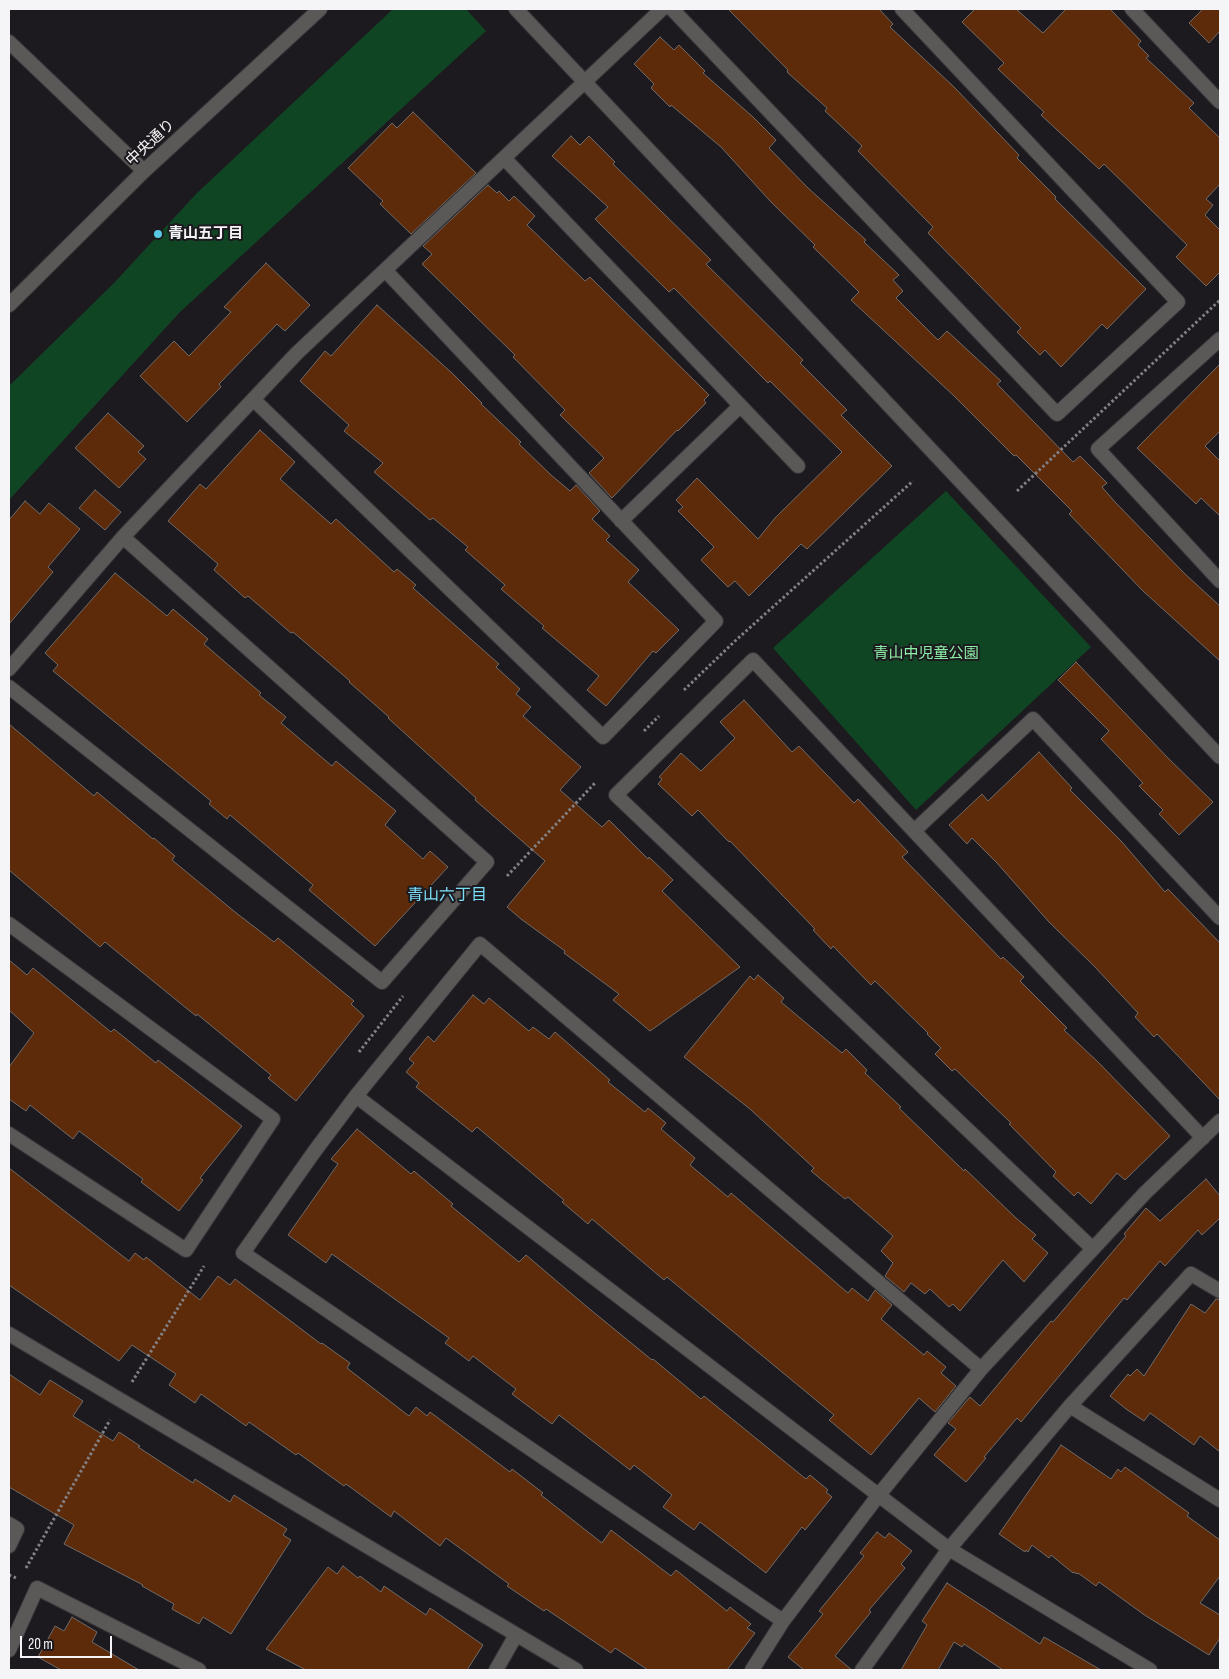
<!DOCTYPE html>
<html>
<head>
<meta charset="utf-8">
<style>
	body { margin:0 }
	#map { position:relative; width:1229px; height:1679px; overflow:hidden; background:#1c1a1e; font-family:"Sofia Sans Condensed",sans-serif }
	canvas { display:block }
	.frame { position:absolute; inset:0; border:10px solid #f5f4f7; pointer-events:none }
	.scale { position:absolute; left:20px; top:1636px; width:92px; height:22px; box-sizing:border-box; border:2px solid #f5f4f7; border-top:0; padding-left:6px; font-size:15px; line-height:18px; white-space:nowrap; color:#f5f4f7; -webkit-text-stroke:4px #1c1a1e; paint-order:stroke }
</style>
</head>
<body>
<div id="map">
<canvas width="1229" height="1679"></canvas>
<div class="frame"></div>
<div class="scale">20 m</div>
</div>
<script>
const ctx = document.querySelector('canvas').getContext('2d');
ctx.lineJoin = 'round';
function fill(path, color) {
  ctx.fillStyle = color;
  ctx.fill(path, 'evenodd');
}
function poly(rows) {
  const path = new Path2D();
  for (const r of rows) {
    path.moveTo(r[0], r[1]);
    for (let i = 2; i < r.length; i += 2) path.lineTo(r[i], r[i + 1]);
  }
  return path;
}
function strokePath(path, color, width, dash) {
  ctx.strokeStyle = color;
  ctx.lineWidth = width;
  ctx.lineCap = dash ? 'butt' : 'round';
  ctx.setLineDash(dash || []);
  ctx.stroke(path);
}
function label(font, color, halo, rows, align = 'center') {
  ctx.font = font + ' "Sofia Sans Condensed","Noto Sans JP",sans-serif';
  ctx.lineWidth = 4;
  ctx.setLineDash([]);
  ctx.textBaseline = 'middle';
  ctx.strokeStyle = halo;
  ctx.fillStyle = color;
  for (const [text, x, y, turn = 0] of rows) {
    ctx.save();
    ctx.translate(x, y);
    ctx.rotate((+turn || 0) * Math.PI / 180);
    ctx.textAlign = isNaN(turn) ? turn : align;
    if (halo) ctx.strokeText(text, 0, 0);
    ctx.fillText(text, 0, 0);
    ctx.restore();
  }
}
fill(poly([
	[393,9,466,9,486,31,180,312,9,500,9,386,114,283,196,194],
	[946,491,1091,647,916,810,773,648]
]), '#104524');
const building = poly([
	[728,9,879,9,893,24,890,27,954,87,1019,155,1017,158,1056,197,1055,199,1146,289,1107,329,1102,324,1061,367,1045,350,1040,355,1017,332,1021,328,928,233,933,227,858,151,862,146,825,111,827,108,787,72,788,70,728,9],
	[975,9,1016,9,1043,33,1066,9,1110,9,1141,41,1138,45,1149,56,1146,58,1194,103,1189,108,1220,138,1220,184,1206,199,1213,205,1205,215,1220,230,1220,272,1206,286,1176,257,1187,245,1104,164,1099,169,1041,115,1044,112,998,69,1004,63,962,22,975,9],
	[1203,9,1220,9,1220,31,1209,43,1189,23,1203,9],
	[660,37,674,50,679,45,705,71,703,73,753,117,776,140,769,148,808,188,866,240,864,242,899,275,893,280,903,291,896,298,938,340,947,331,1001,381,997,384,1073,462,1080,456,1107,483,1102,487,1115,502,1185,574,1220,606,1220,661,1143,591,1069,514,1072,511,1016,455,1014,456,953,395,851,300,859,292,813,247,815,245,771,202,721,147,671,105,670,107,651,88,654,84,634,64,660,37],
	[413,112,476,173,411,234,380,204,383,201,348,168,392,123,397,128,413,112],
	[571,136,580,145,589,136,615,162,613,164,711,260,706,264,803,360,800,363,847,410,841,415,892,466,807,549,801,544,749,596,735,581,728,587,701,560,714,547,678,511,683,507,676,500,697,478,758,539,775,518,842,452,770,381,768,383,674,288,669,292,595,219,608,207,552,156,571,136],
	[488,185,497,193,499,191,509,201,514,196,535,216,527,225,585,281,590,277,709,395,704,400,706,403,678,431,677,430,612,498,589,473,604,458,560,415,565,410,513,357,515,355,422,264,432,254,423,246,488,185],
	[266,263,310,305,285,331,277,324,219,384,221,387,187,422,140,376,174,341,189,356,231,312,224,307,266,263],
	[377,305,453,374,482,403,481,404,521,442,519,444,551,475,570,491,576,485,600,511,592,519,610,536,606,540,639,570,628,582,679,630,656,653,653,651,606,706,587,690,599,676,542,628,544,626,501,589,505,585,465,550,468,547,433,518,430,520,374,472,383,463,344,431,349,425,300,381,325,351,331,356,377,305],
	[1220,364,1220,431,1205,446,1220,461,1220,516,1201,498,1196,504,1137,448,1220,364],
	[108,413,144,446,138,452,146,459,119,488,75,448,108,413],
	[260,430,295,462,280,479,331,524,336,519,394,572,397,569,416,585,413,588,499,664,496,667,520,689,516,694,531,707,523,716,581,767,560,790,602,827,609,820,648,859,649,857,673,880,662,891,740,967,650,1031,613,1000,619,994,564,953,565,951,521,919,507,907,545,861,475,800,476,798,388,718,389,717,349,682,350,681,293,632,291,633,248,596,245,598,214,570,218,564,168,521,200,484,206,489,260,430],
	[95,490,121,512,105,530,79,508,95,490],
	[25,501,40,514,49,503,80,529,48,567,53,572,9,624,9,520,25,501],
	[115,573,167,616,173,609,208,639,204,644,261,693,259,695,286,717,281,723,332,766,336,761,396,811,385,825,423,859,430,851,448,867,375,946,309,890,313,885,230,815,227,819,209,804,211,801,53,671,58,665,45,653,115,573],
	[1076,662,1168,758,1213,802,1179,835,1159,814,1163,810,1139,786,1143,783,1101,739,1109,731,1058,680,1076,662],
	[744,700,792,752,799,746,854,803,858,799,908,852,902,857,1001,959,1003,957,1024,977,1020,981,1067,1028,1064,1030,1098,1062,1170,1136,1125,1180,1117,1173,1091,1204,1078,1192,1074,1196,1053,1176,1056,1172,1009,1124,1011,1123,955,1069,952,1071,935,1054,941,1048,927,1034,928,1033,875,981,871,985,833,946,831,949,813,930,815,929,730,841,729,842,698,810,692,816,658,784,662,779,659,777,681,753,701,771,735,738,720,722,744,700],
	[9,724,94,796,97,792,153,839,154,838,175,856,172,860,235,912,274,942,278,938,354,1001,351,1004,364,1016,296,1101,268,1078,271,1075,197,1014,196,1016,105,942,100,947,9,870,9,724],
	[1039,752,1072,788,1070,790,1122,842,1165,892,1168,889,1220,943,1220,1100,1157,1034,1154,1037,1135,1017,1138,1013,1094,966,1049,922,997,863,972,838,967,844,949,825,982,794,988,801,1039,752],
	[9,960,27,975,33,968,111,1032,114,1029,156,1063,158,1060,242,1126,200,1178,203,1180,179,1211,141,1182,143,1179,79,1131,73,1139,30,1105,26,1111,9,1099,9,1067,34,1033,9,1010,9,960],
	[758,975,784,998,781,1002,842,1053,846,1049,867,1070,865,1073,901,1107,899,1108,964,1171,965,1169,1016,1218,1036,1235,1032,1239,1048,1253,1024,1282,1003,1260,960,1311,953,1304,949,1307,930,1289,925,1294,911,1283,904,1292,885,1276,893,1263,881,1251,893,1236,848,1197,845,1199,811,1171,814,1168,750,1109,684,1057,750,976,754,980,758,975],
	[473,995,484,1004,489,998,529,1031,533,1027,549,1039,555,1032,610,1080,608,1082,645,1112,648,1108,666,1123,661,1129,695,1158,690,1165,728,1197,731,1193,848,1293,852,1288,868,1301,875,1290,892,1305,881,1319,924,1355,927,1351,946,1367,941,1373,956,1386,935,1412,919,1398,871,1455,829,1420,834,1415,667,1277,664,1280,592,1219,588,1224,562,1202,564,1200,477,1127,472,1132,416,1087,419,1083,406,1072,414,1063,409,1059,428,1036,434,1042,473,995],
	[357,1129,411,1174,414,1171,453,1204,451,1206,519,1262,526,1255,586,1306,652,1360,653,1359,701,1399,704,1396,806,1479,810,1475,828,1490,826,1492,832,1497,805,1530,802,1527,766,1573,700,1522,694,1530,663,1507,672,1495,634,1465,630,1470,559,1415,552,1424,512,1394,516,1389,473,1356,469,1361,445,1343,449,1338,332,1254,326,1263,288,1235,338,1164,331,1159,357,1129],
	[9,1168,129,1261,135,1253,144,1260,146,1257,200,1300,218,1276,230,1285,235,1279,321,1344,322,1343,350,1363,347,1368,409,1416,416,1407,427,1416,430,1412,510,1472,512,1469,543,1493,541,1495,602,1543,611,1530,671,1576,676,1570,727,1611,730,1607,751,1624,747,1628,755,1633,727,1670,648,1670,615,1648,611,1653,546,1609,544,1611,507,1586,509,1584,446,1538,440,1546,394,1511,391,1517,346,1484,344,1486,298,1453,296,1455,249,1422,246,1426,201,1394,195,1403,169,1385,176,1374,132,1345,119,1361,9,1285,9,1168],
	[1206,1179,1220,1196,1220,1218,1202,1235,1198,1230,1165,1266,1160,1261,1127,1300,1124,1298,1021,1422,1017,1418,984,1457,986,1458,966,1482,934,1455,956,1429,948,1423,970,1397,980,1406,1051,1321,1053,1322,1126,1236,1124,1234,1146,1208,1160,1221,1206,1179],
	[1216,1299,1220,1300,1220,1452,1200,1436,1194,1445,1150,1413,1144,1421,1126,1409,1110,1396,1128,1374,1130,1376,1137,1369,1144,1376,1191,1304,1205,1313,1216,1299],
	[9,1374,40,1395,50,1380,83,1401,73,1416,113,1441,119,1432,140,1446,138,1447,193,1483,195,1479,230,1502,234,1495,287,1529,283,1535,291,1540,231,1634,203,1617,199,1624,172,1609,174,1604,142,1586,143,1585,64,1544,74,1525,9,1487,9,1374],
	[1061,1445,1111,1479,1118,1469,1121,1472,1125,1467,1189,1513,1187,1516,1220,1540,1220,1576,1200,1603,1220,1615,1220,1638,1209,1655,1146,1616,1099,1582,1096,1586,1078,1573,1077,1574,1074,1572,1073,1573,1051,1555,1049,1558,1032,1545,1028,1552,1026,1550,1025,1552,999,1534,1061,1445],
	[877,1532,885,1538,889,1533,912,1551,901,1564,905,1568,869,1610,871,1612,835,1656,852,1670,804,1670,788,1657,823,1614,819,1611,864,1556,860,1553,877,1532],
	[343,1566,358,1578,360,1576,381,1592,384,1586,426,1615,430,1608,483,1645,467,1670,306,1670,266,1649,328,1567,337,1574,343,1566],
	[947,1583,1040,1644,1044,1637,1101,1670,1003,1670,964,1644,962,1647,954,1642,938,1670,901,1670,927,1625,922,1621,947,1583],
	[72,1617,97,1632,92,1642,139,1670,61,1670,38,1657,55,1626,64,1631,72,1617]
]);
fill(building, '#5d2b09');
strokePath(building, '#706b69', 1);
const minor = poly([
	[672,9,1057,414,1178,302,902,9],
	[1132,9,1220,102],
	[9,42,144,171],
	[504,158,798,466],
	[1220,339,1098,449,1220,581],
	[254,400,603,737,716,621,385,270],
	[621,521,740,406],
	[9,669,123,537,297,353,662,9],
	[9,687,382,982,487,862,123,537],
	[914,831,1033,719,1220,918],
	[9,924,273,1119,186,1250,9,1134],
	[356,1096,949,1549,1150,1670],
	[1093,1249,616,795,753,660,1203,1138],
	[9,1334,576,1670],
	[1070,1406,1220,1500],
	[9,1524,17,1529,9,1546],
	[783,1621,243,1253,314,1152,356,1096,480,944,981,1369],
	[9,1650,37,1588,199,1670],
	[496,1670,516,1635],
	[752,1670,783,1621,878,1496,981,1369,1145,1193,1220,1121],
	[862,1670,949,1549,1070,1406,1191,1274,1220,1291]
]);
const tertiary = poly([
	[516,9,1220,757],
	[9,305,144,171,320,9]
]);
strokePath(minor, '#363438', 16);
strokePath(tertiary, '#363438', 16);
strokePath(poly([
	[1017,491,1220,300],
	[684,690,735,641,913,481],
	[644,731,659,716],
	[507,876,595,783],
	[359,1052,403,996],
	[132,1382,204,1266],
	[26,1568,110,1420],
	[9,1575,16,1578]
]), '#838185', 3, [2.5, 2.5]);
strokePath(minor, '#5a5958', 14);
strokePath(tertiary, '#5a5958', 14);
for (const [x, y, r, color] of [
	[158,234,5,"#59c8e4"]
]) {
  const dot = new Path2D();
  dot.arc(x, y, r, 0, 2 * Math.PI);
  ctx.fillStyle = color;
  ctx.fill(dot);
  strokePath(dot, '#1c1a1e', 2);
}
label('15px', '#f5f4f7', '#1c1a1e', [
	["中央通り",151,143,-43]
]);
label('bold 15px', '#f5f4f7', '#1c1a1e', [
	["青山五丁目",168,234]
], 'left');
label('15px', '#8ceda7', '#1c1a1e', [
	["青山中児童公園",926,654]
]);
label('16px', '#7cdffa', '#1c1a1e', [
	["青山六丁目",447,896]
]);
</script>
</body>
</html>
